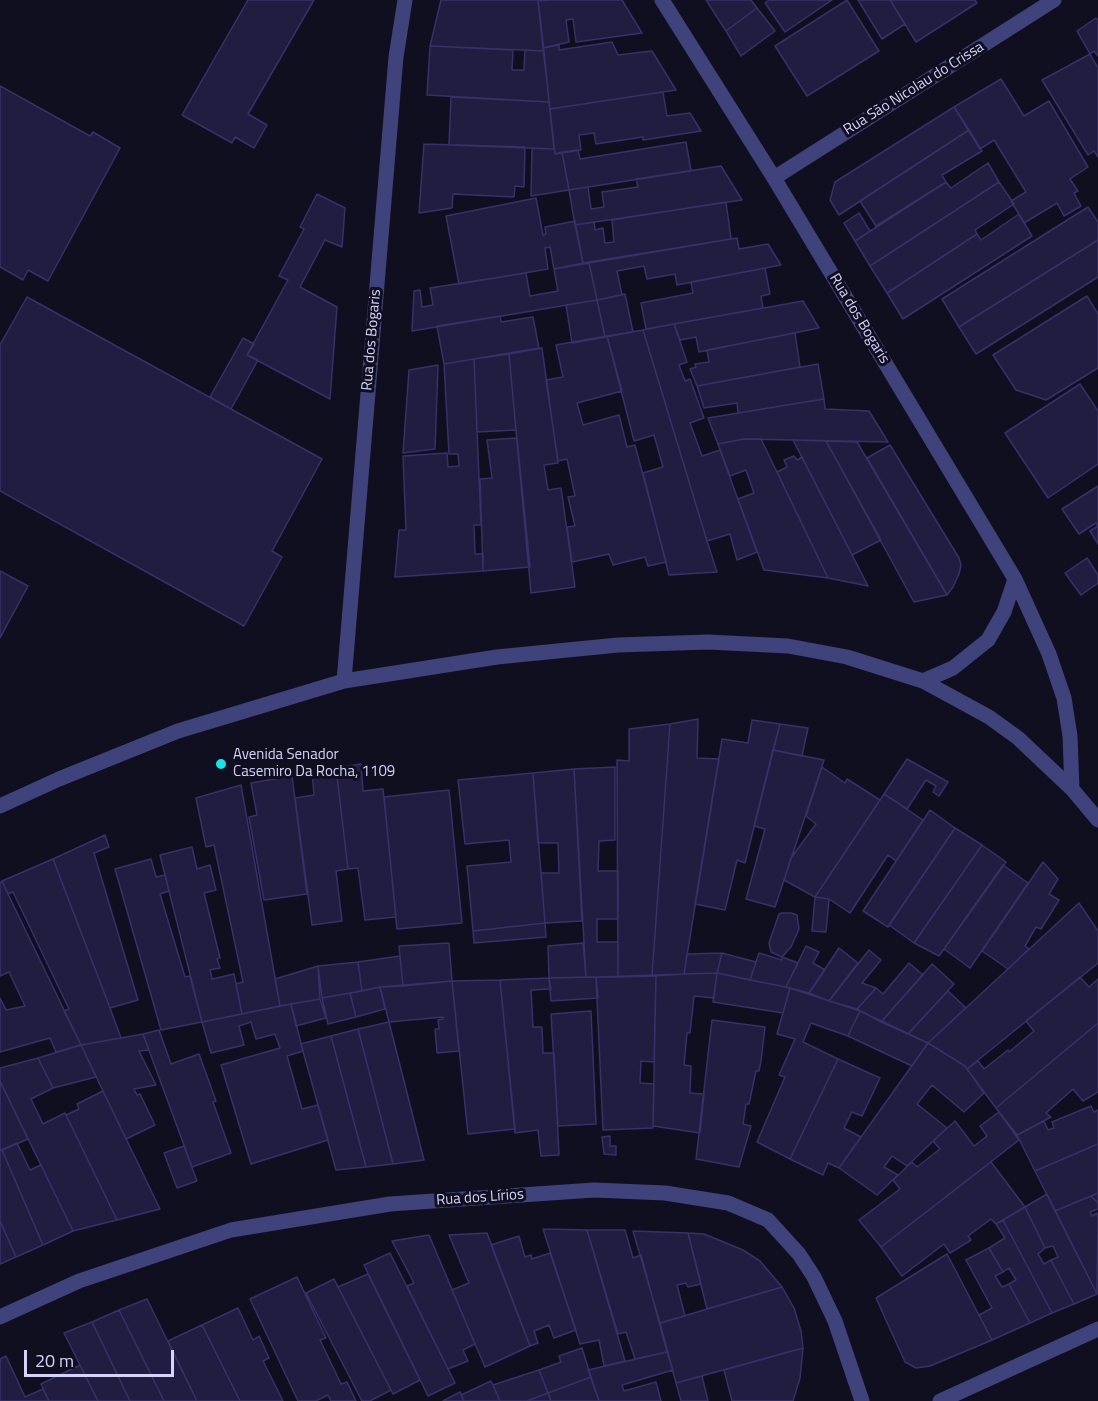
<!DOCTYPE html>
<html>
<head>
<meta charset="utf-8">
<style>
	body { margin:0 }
	#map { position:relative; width:1098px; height:1401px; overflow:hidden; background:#100f20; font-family:"Titillium Web",sans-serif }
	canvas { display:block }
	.scale { position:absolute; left:24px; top:1350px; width:150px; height:27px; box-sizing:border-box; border:3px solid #d3d3fb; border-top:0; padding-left:8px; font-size:18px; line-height:21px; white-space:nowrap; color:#d3d3fb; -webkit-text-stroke:4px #100f20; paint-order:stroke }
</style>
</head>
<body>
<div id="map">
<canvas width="1098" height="1401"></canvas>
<div class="scale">20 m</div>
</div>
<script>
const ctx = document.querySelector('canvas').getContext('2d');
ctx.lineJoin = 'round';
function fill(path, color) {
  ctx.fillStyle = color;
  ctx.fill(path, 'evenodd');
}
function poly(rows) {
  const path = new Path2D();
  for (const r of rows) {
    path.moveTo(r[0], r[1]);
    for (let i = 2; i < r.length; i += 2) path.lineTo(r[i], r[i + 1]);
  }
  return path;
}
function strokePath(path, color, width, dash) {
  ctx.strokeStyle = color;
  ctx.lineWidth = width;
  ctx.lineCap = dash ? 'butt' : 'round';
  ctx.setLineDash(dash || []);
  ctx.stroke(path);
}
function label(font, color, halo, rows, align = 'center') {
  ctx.font = font + ' "Titillium Web",sans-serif';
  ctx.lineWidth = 6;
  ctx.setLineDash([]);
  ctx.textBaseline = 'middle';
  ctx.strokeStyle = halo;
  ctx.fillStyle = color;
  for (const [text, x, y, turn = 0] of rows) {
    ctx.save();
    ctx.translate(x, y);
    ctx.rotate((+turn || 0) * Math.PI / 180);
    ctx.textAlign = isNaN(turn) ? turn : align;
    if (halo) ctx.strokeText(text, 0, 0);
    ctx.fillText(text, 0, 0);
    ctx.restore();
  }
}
const building = poly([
	[248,0,314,0,248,114,267,125,254,148,235,137,232,143,182,115,248,0],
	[441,0,538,0,544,51,430,46,441,0],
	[549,0,622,0,642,33,576,42,573,19,566,20,569,42,543,48,538,1,549,0],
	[706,0,751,0,757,8,726,31,706,0],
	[769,0,832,0,785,32,765,3,769,0],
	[847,0,879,51,807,96,775,46,847,0],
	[858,0,890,0,905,24,882,39,858,0],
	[890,0,975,0,977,3,916,42,890,0],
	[757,8,775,31,741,56,726,31,757,8],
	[1096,18,1098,20,1098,56,1094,51,1090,54,1077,31,1096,18],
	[612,42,618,55,652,51,676,90,550,109,543,48,559,45,559,50,612,42],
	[430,46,513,50,512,70,524,70,525,50,544,51,549,102,427,95,430,46],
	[1090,54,1098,68,1098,157,1094,151,1088,155,1042,80,1090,54],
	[1001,79,1024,116,1049,101,1088,167,1070,179,1078,191,1074,193,1081,206,1064,216,1057,203,1024,223,1011,201,1026,192,994,140,980,149,954,107,1001,79],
	[0,86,90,136,93,132,120,148,48,281,28,270,23,280,0,267,0,86],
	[663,92,667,116,690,113,701,131,643,140,643,137,596,144,594,133,579,135,581,150,555,154,550,109,663,92],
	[451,97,549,102,554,149,449,145,451,97],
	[954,107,969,130,839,215,830,200,835,182,954,107],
	[969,130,982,151,942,175,946,182,876,226,860,201,969,130],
	[686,142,691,171,569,190,562,152,578,150,580,159,686,142],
	[424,144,525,147,524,187,515,186,514,197,453,194,452,208,419,213,424,144],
	[532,148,554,149,555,154,562,152,569,190,531,196,532,148],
	[988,163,999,182,870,266,855,241,946,182,951,188,988,163],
	[721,166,742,200,575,225,569,190,588,187,591,209,604,207,602,192,638,187,636,179,721,166],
	[999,182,1014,204,975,230,977,234,887,293,870,266,999,182],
	[317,194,345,208,342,247,325,240,300,287,337,307,330,399,247,355,288,280,279,276,304,229,300,227,317,194],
	[536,198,543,235,546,234,545,227,575,221,583,263,554,269,550,247,545,248,548,269,459,284,446,216,536,198],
	[726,202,731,239,583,263,575,225,594,222,595,230,603,228,605,243,614,242,612,220,726,202],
	[1088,207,1098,222,1098,240,959,327,942,299,1088,207],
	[859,213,870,231,855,241,844,223,859,213],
	[1019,214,1032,236,903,319,887,293,977,234,981,240,1019,214],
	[737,238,739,249,768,244,781,265,677,285,675,274,647,279,644,266,617,271,622,295,597,300,589,263,737,238],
	[1098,240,1098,277,976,354,959,327,1098,240],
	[589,263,597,300,412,331,414,291,420,290,422,307,433,305,430,288,526,273,530,296,558,291,554,269,589,263],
	[765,268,770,294,761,296,763,308,646,329,641,303,693,293,691,282,765,268],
	[625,294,633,332,605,337,597,300,625,294],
	[1087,296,1098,314,1098,368,1046,400,1016,390,993,355,1087,296],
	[27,297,322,459,272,551,282,557,244,626,0,491,0,345,27,297],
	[597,300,605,337,572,343,566,305,597,300],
	[803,301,819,328,699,352,696,337,680,340,674,324,803,301],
	[500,316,501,322,533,317,539,348,444,364,437,326,500,316],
	[674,324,687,362,679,365,685,381,690,379,704,418,690,423,702,456,720,450,757,552,737,560,730,534,707,541,643,330,674,324],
	[643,330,707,541,717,572,669,575,643,473,663,467,654,435,634,441,607,336,643,330],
	[795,333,800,367,697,386,690,369,696,367,695,364,709,362,707,350,795,333],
	[607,336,622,391,577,403,583,425,619,415,627,447,635,445,666,562,648,566,645,557,613,565,609,554,572,562,567,527,575,526,568,497,575,496,567,459,558,461,546,380,563,377,556,345,607,336],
	[243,338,254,344,247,355,258,360,231,409,210,397,243,338],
	[542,348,558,463,544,465,548,490,561,488,575,587,531,593,509,354,542,348],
	[509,354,516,430,477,432,474,359,509,354],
	[474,359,481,525,474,525,475,554,483,554,483,571,395,577,399,530,406,530,403,456,447,453,448,467,459,466,458,454,449,454,444,364,474,359],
	[818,364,824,399,738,413,737,403,704,408,697,386,818,364],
	[438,365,435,449,403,453,409,370,438,365],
	[1080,384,1098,411,1098,464,1048,498,1005,433,1080,384],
	[824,399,825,409,869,411,888,442,744,439,718,444,708,418,824,399],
	[517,438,530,567,483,571,480,479,492,478,487,440,517,438],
	[744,439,761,439,828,578,764,570,738,499,754,493,746,470,730,476,718,444,744,439],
	[793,440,826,441,881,540,852,555,793,440],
	[826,441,857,442,947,595,914,602,826,441],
	[890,445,959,558,961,565,959,574,953,587,947,595,867,458,890,445],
	[794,456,797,460,802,457,868,586,828,578,777,472,787,467,784,460,794,456],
	[1098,486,1098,526,1096,523,1079,534,1062,509,1098,486],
	[1098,526,1098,544,1090,531,1098,526],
	[1087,558,1098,575,1098,583,1081,595,1065,573,1087,558],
	[0,571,28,586,0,638,0,571],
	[698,719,697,758,719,759,684,974,652,976,670,724,698,719],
	[752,720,780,724,745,863,737,860,725,910,695,904,722,739,748,743,752,720],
	[670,724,652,976,618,977,617,760,629,761,629,729,670,724],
	[780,724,808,728,802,756,773,750,780,724],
	[773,750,824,760,775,907,746,899,765,829,754,826,773,750],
	[907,759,948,782,939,796,933,792,936,786,926,780,907,809,884,794,907,759],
	[361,764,363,791,383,789,396,917,365,920,358,868,348,869,336,768,361,764],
	[615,767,615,840,599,841,598,871,618,871,618,919,597,919,597,942,618,942,618,977,586,977,574,769,615,767],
	[822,767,845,783,847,779,880,800,815,897,784,880,791,858,816,824,806,816,822,767],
	[336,768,348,869,336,871,342,921,312,925,295,798,314,795,312,772,336,768],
	[574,769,582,921,545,923,541,873,559,873,558,843,538,843,533,773,574,769],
	[533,773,545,923,473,931,467,866,511,862,509,840,465,844,458,780,533,773],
	[292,776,307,894,264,900,249,817,257,815,251,783,292,776],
	[241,785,280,1006,242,1014,236,984,243,982,214,845,206,847,196,798,241,785],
	[449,790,462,923,397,929,384,797,449,790],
	[884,794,923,820,896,861,888,855,850,913,829,899,815,897,884,794],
	[930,810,955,828,888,927,863,911,930,810],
	[955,828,982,845,914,943,889,925,955,828],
	[105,835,109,847,94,853,138,1000,110,1008,53,859,105,835],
	[982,845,1006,862,939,956,914,943,982,845],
	[192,847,197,869,210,865,216,890,204,893,220,958,217,959,220,968,210,970,212,979,234,974,242,1014,202,1022,160,855,192,847],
	[53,859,110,1008,121,1038,81,1045,64,1011,69,1009,13,892,8,894,2,881,53,859],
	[151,859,156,877,165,875,169,891,160,894,185,977,190,976,202,1022,161,1030,115,869,151,859],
	[1043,862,1058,879,1049,894,1059,900,1041,929,1036,927,1025,946,1029,949,1008,969,982,951,1043,862],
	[1003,865,1028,883,970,968,944,949,1003,865],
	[2,881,8,894,81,1045,56,1052,50,1038,0,1052,0,998,6,1010,25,1006,9,972,0,976,0,883,2,881],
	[815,897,829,899,826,932,812,931,815,897],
	[1079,903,1098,931,1098,963,967,1069,965,1066,928,1043,1079,903],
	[782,913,791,913,797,915,799,929,791,947,782,957,771,952,769,943,779,914,782,913],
	[545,923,546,937,474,943,473,931,545,923],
	[449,943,452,981,403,986,399,946,449,943],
	[583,943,586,977,549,978,548,946,583,943],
	[806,946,819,952,813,963,825,970,809,993,786,987,806,946],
	[839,948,858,963,829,1001,809,993,839,948],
	[869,950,881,960,862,983,876,988,857,1009,829,1001,869,950],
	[722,953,717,973,684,974,687,954,722,953],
	[722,953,756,962,750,980,717,973,722,953],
	[759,953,782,960,782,957,798,963,786,987,750,980,759,953],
	[400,956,403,986,380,987,362,991,358,962,400,956],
	[358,962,362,991,322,998,318,966,358,962],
	[909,963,923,975,881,1022,857,1009,876,988,883,994,909,963],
	[932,964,954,984,908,1034,881,1022,932,964],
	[318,966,320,999,280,1006,275,979,318,966],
	[717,973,714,998,694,996,690,1033,687,1033,684,1065,691,1066,690,1093,704,1094,700,1133,653,1126,656,975,717,973],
	[717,973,790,988,783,1013,713,1002,717,973],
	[656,975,654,1062,641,1061,640,1083,654,1084,653,1128,603,1130,596,977,656,975],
	[596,977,598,998,551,1001,549,978,596,977],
	[1080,977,1089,987,1098,979,1098,1023,996,1108,967,1069,978,1061,984,1069,1008,1050,1009,1052,1034,1031,1026,1021,1080,977],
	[549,978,551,989,531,990,533,1027,542,1027,543,1053,554,1053,559,1155,541,1156,538,1130,515,1133,500,980,549,978],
	[500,980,515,1129,468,1134,452,981,500,980],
	[452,981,459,1051,437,1053,435,1029,439,1029,438,1020,443,1019,443,1017,389,1022,380,987,452,981],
	[380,987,385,1009,356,1017,350,993,380,987],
	[790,988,860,1011,848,1036,811,1023,803,1042,838,1059,790,1159,757,1142,785,1077,779,1075,795,1039,777,1034,790,988],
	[948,991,966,1008,928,1043,908,1034,948,991],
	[350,993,356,1017,328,1024,322,998,350,993],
	[320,999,326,1018,296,1026,291,1004,320,999],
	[291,1004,303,1051,287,1056,302,1109,318,1105,328,1140,251,1164,221,1065,280,1048,275,1034,256,1039,251,1022,239,1026,244,1045,211,1053,202,1022,291,1004],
	[591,1011,596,1124,558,1126,551,1014,591,1011],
	[860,1011,928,1043,912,1066,848,1036,860,1011],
	[712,1020,765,1027,761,1061,759,1071,756,1071,749,1104,746,1104,743,1124,751,1126,739,1167,696,1159,712,1020],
	[389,1022,424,1160,393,1164,358,1029,389,1022],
	[1098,1023,1098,1092,1083,1101,1073,1089,1046,1113,1051,1117,1017,1135,996,1108,1098,1023],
	[358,1029,393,1164,366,1167,331,1036,358,1029],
	[159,1030,171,1064,199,1054,216,1101,213,1102,231,1153,192,1167,143,1034,159,1030],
	[143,1034,149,1050,139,1051,156,1085,134,1089,137,1095,140,1094,155,1125,126,1139,81,1045,143,1034],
	[331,1036,366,1167,336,1170,301,1044,331,1036],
	[928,1043,965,1066,984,1093,964,1112,932,1085,917,1104,947,1128,907,1166,892,1156,884,1167,898,1175,877,1195,839,1168,928,1043],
	[81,1045,96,1077,53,1088,38,1058,81,1045],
	[38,1058,53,1088,31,1099,43,1124,65,1113,117,1220,73,1231,0,1081,0,1068,38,1058],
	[838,1059,880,1078,862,1116,852,1112,844,1128,861,1137,839,1168,828,1163,823,1175,790,1159,838,1059],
	[0,1081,28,1139,0,1151,0,1081],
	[103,1091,160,1209,117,1220,66,1115,79,1109,77,1104,103,1091],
	[1091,1106,1094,1112,1098,1110,1098,1144,1035,1171,1017,1135,1044,1121,1048,1130,1054,1128,1052,1122,1091,1106],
	[999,1112,1019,1140,881,1247,859,1220,900,1189,893,1180,912,1162,917,1167,940,1149,933,1141,955,1121,974,1146,987,1136,980,1126,999,1112],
	[610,1136,610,1146,616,1146,616,1155,604,1154,602,1137,610,1136],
	[17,1143,30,1170,41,1165,73,1231,43,1245,2,1150,17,1143],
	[1098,1144,1098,1193,1055,1211,1035,1171,1098,1144],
	[184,1146,197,1181,177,1188,164,1153,184,1146],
	[2,1150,43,1245,16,1257,0,1221,0,1151,2,1150],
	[991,1162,1025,1207,996,1224,991,1219,968,1236,971,1240,950,1253,944,1244,902,1276,881,1247,991,1162],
	[1098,1193,1098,1203,1091,1196,1098,1193],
	[1047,1194,1097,1294,1074,1304,1051,1260,1058,1257,1053,1246,1045,1248,1025,1207,1047,1194],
	[1091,1196,1098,1203,1098,1209,1090,1212,1092,1216,1097,1213,1098,1217,1097,1294,1055,1211,1091,1196],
	[1025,1207,1045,1248,1038,1254,1044,1264,1051,1260,1074,1304,1052,1313,1003,1220,1025,1207],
	[1003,1220,1052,1313,1030,1323,1009,1284,1016,1280,1009,1268,1003,1272,989,1248,1005,1238,996,1224,1003,1220],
	[0,1221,16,1257,0,1264,0,1221],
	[543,1229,587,1230,625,1361,604,1366,599,1340,580,1344,543,1229],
	[587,1230,625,1230,633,1258,641,1255,667,1352,635,1359,626,1332,618,1334,587,1230],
	[633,1231,688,1233,701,1284,688,1287,686,1283,677,1285,685,1316,660,1323,633,1231],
	[487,1233,530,1346,485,1367,452,1290,469,1283,449,1235,487,1233],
	[688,1233,704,1234,743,1250,760,1261,782,1287,707,1309,688,1233],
	[429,1235,475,1344,463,1350,468,1361,448,1369,407,1286,414,1283,392,1241,429,1235],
	[519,1236,525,1257,531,1255,532,1259,550,1253,576,1330,554,1338,549,1325,534,1331,538,1343,530,1346,491,1245,519,1236],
	[989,1248,1003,1272,995,1276,1002,1287,1009,1284,1030,1323,992,1340,979,1315,992,1308,966,1260,989,1248],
	[390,1253,455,1383,428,1396,364,1265,390,1253],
	[947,1254,992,1340,930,1366,916,1368,905,1362,876,1298,947,1254],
	[368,1274,420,1380,393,1394,338,1287,368,1274],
	[297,1277,326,1338,320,1340,341,1384,347,1382,356,1401,331,1401,328,1395,316,1401,298,1401,250,1299,297,1277],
	[334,1279,391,1390,370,1401,362,1401,306,1293,334,1279],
	[782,1287,794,1308,801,1331,803,1348,676,1383,660,1323,782,1287],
	[147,1299,168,1342,197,1401,164,1401,119,1310,147,1299],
	[238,1308,253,1340,259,1336,269,1358,263,1361,283,1401,240,1401,202,1325,238,1308],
	[119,1310,164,1401,130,1401,92,1322,119,1310],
	[92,1322,130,1401,98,1401,64,1333,92,1322],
	[202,1325,240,1401,197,1401,168,1341,202,1325],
	[582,1348,591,1377,548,1393,539,1370,561,1362,559,1356,582,1348],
	[803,1348,800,1378,793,1401,732,1401,724,1370,803,1348],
	[667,1352,673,1370,622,1385,624,1391,656,1382,661,1401,599,1401,588,1370,667,1352],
	[6,1356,25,1397,43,1389,49,1401,0,1401,0,1359,6,1356],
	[80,1365,98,1401,49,1401,41,1384,80,1365],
	[539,1370,548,1393,527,1401,500,1401,493,1385,539,1370],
	[702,1376,708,1401,681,1401,676,1383,702,1376],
	[591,1377,599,1401,551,1401,548,1393,591,1377],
	[491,1381,500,1401,464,1401,461,1395,491,1381],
	[460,1392,464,1401,443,1401,460,1392],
	[548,1393,551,1401,527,1401,548,1393]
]);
fill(building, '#211d40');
strokePath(building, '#373169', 1.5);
strokePath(poly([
	[662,0,774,178,1015,579,1049,654,1064,698,1070,736,1072,789],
	[774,178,1054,0],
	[344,681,396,57,405,0],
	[923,681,953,668,988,640,1004,612,1015,579],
	[0,806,59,779,178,731,344,681,497,657,618,645,708,642,788,646,847,657,923,681,989,717,1018,738,1072,789,1098,820],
	[0,1317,79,1281,231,1230,390,1204,594,1190,665,1193,728,1203,768,1220,799,1254,814,1277,835,1321,862,1401],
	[940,1401,1098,1329]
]), '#3f427b', 15);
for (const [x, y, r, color] of [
	[221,764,6,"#15e4e4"]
]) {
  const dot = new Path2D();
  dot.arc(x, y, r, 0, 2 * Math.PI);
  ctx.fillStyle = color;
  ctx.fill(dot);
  strokePath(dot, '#100f20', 2);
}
label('15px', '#d3d3fb', '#100f20', [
	["Rua São Nicolau do Crissa",914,89,-32],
	["Rua dos Bogaris",859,319,59],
	["Rua dos Bogaris",372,340,-85],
	["Rua dos Lírios",480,1198,-4]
]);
label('15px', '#d3d3fb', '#100f20', [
	["Avenida Senador",233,755],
	["Casemiro Da Rocha, 1109",233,772]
], 'left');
</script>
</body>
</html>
